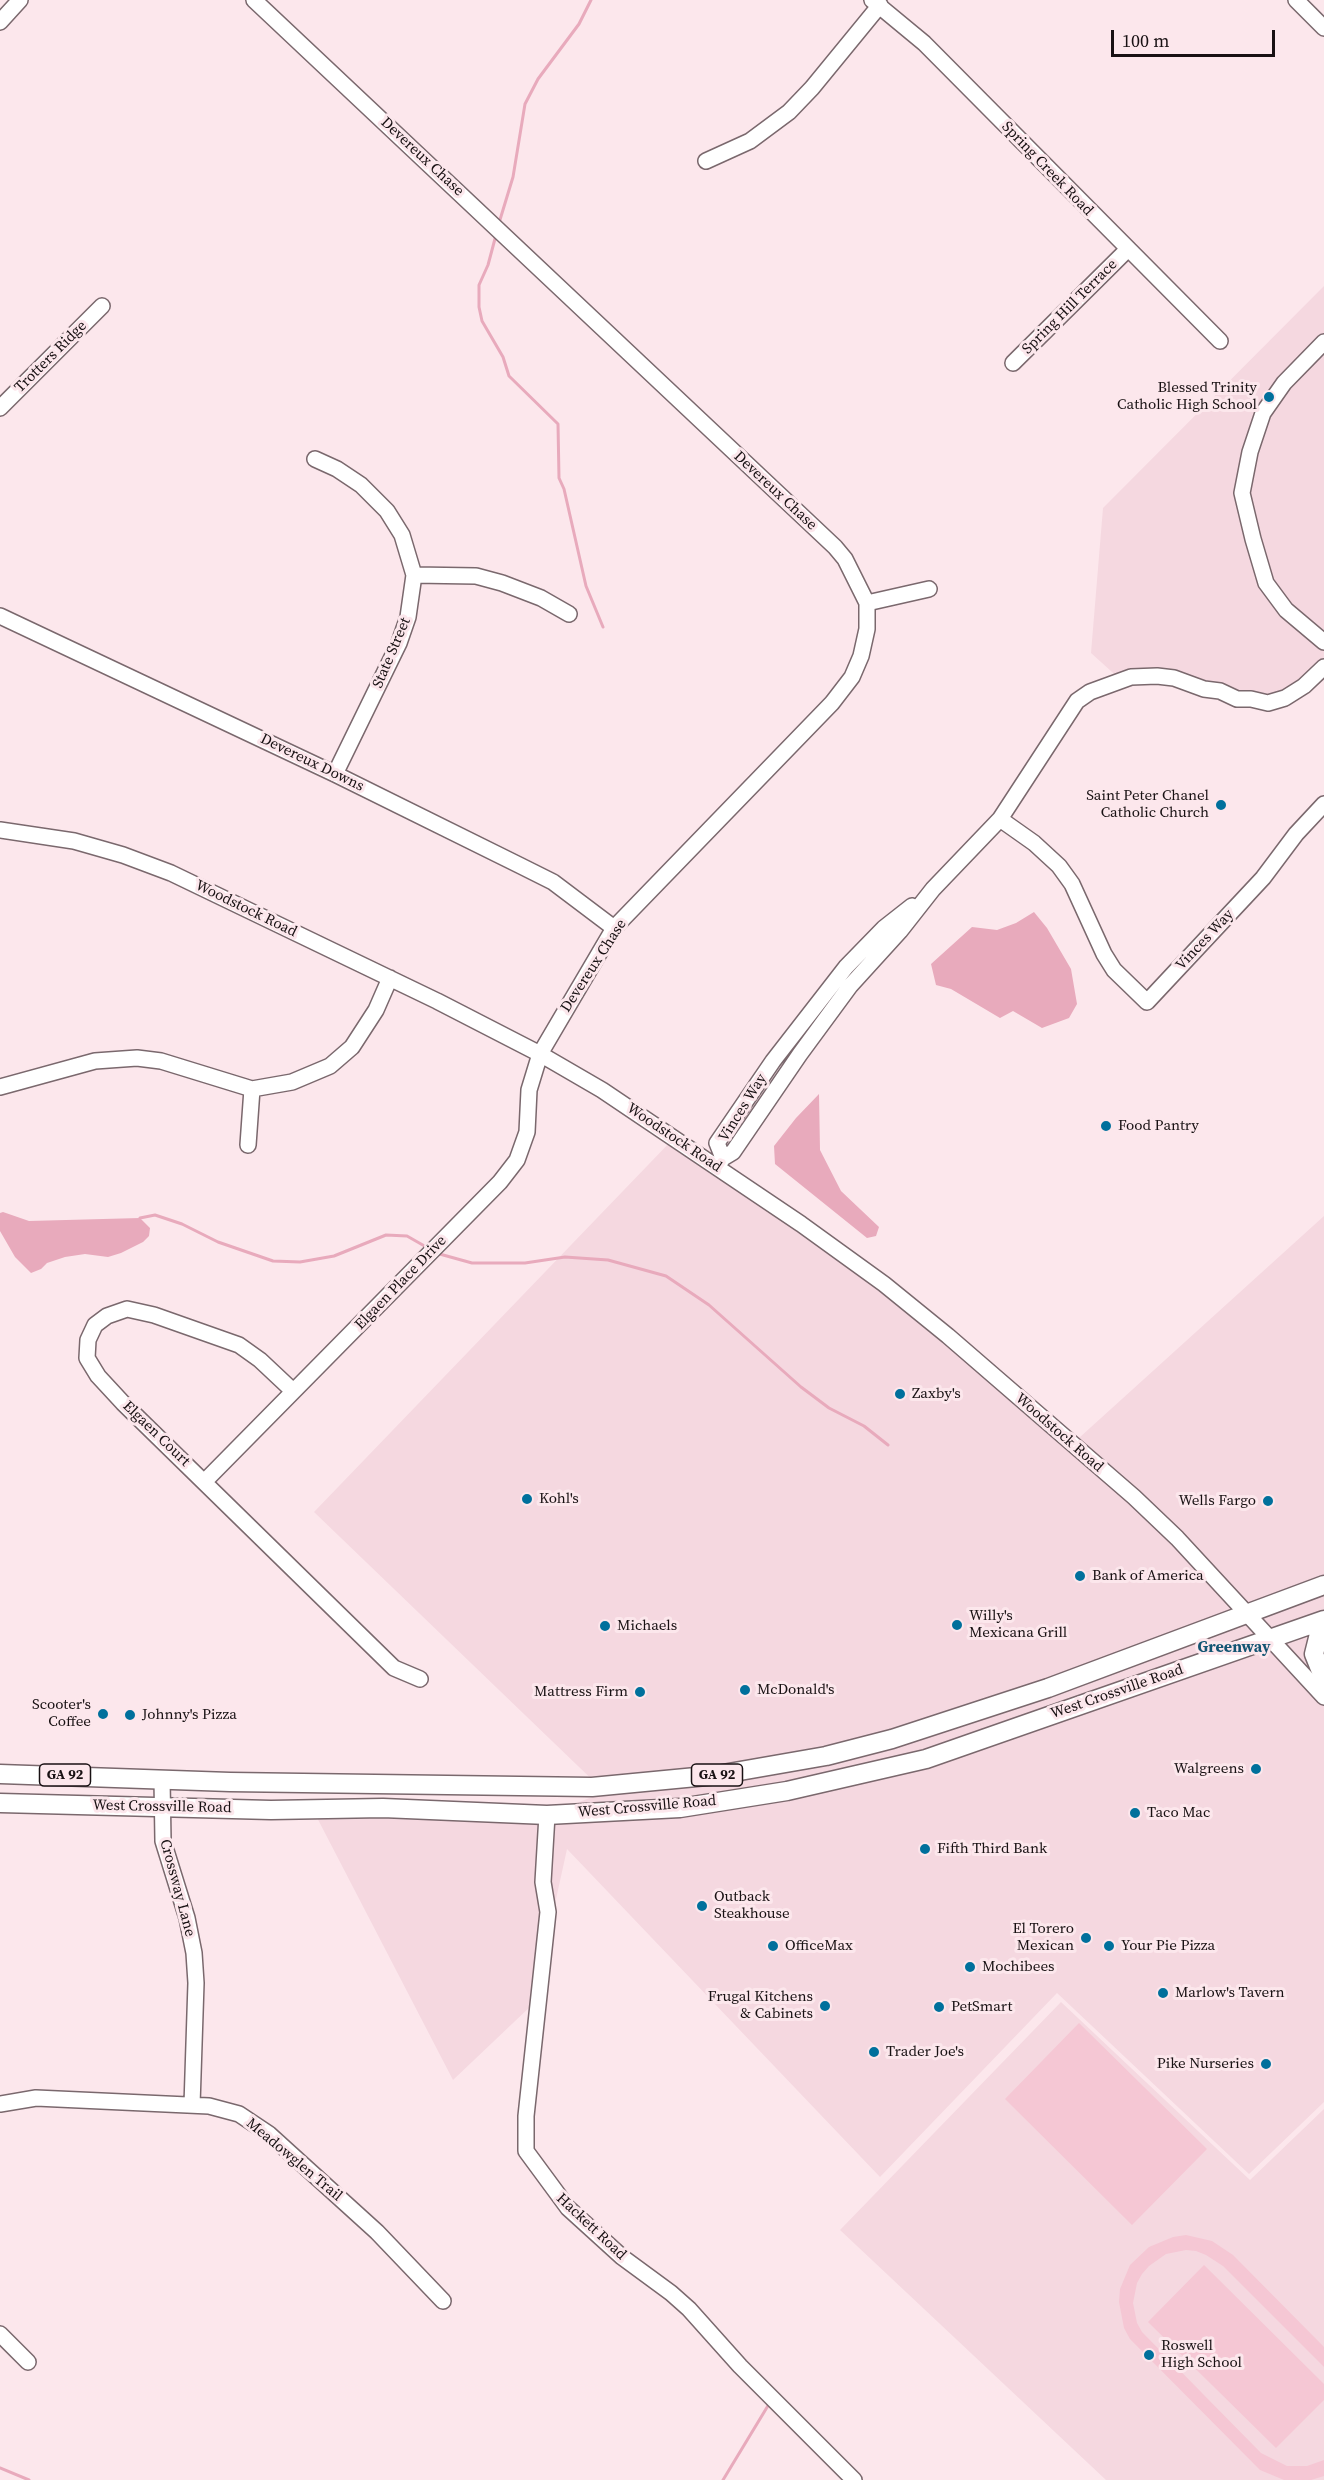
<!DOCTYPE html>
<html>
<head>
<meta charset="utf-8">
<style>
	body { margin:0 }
	#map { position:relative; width:1324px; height:2480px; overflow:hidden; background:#fce7ec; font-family:"Source Serif 4",serif }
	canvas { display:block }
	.scale { position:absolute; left:1111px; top:30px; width:164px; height:27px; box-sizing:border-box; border:3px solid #181113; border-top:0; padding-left:8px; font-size:18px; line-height:21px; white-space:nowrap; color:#181113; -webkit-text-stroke:4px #fce7ec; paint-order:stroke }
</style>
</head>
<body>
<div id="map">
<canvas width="1324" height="2480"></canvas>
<div class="scale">100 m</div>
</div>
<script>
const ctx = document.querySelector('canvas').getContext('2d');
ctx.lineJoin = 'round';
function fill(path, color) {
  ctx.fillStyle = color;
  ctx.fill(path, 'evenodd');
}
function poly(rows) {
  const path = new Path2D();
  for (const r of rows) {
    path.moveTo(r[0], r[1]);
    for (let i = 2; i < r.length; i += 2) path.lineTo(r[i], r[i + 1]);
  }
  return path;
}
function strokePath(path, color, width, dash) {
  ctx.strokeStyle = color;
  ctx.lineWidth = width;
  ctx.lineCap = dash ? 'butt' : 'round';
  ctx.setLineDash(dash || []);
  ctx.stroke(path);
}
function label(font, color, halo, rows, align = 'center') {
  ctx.font = font + ' "Source Serif 4",serif';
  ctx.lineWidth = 6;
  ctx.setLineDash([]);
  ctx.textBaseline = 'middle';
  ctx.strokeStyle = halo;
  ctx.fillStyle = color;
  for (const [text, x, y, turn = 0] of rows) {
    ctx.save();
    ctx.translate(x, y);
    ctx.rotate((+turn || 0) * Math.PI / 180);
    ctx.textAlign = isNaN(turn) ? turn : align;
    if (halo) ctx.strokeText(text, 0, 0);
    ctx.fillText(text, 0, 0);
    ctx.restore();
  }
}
fill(poly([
	[1324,286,1324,667,1268,703,1154,676,1122,681,1091,653,1103,508],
	[674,1138,801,1223,1069,1447,1324,1216,1324,2102,1249,2174,1057,1993,880,2177,567,1849,533,2004,453,2080,312,1808,538,1818,605,1792,314,1512],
	[1061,2002,1250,2180,1324,2109,1324,2480,1106,2480,840,2230]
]), '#f5d8e0');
fill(poly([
	[1079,2023,1207,2149,1132,2225,1005,2099],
	[1186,2235,1212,2241,1233,2255,1324,2347,1324,2367,1223,2266,1206,2255,1196,2251,1186,2250,1166,2254,1149,2266,1142,2274,1137,2283,1133,2303,1137,2323,1142,2332,1261,2453,1287,2466,1307,2466,1324,2460,1324,2476,1311,2480,1284,2480,1260,2470,1130,2339,1124,2328,1119,2302,1120,2289,1130,2265,1149,2247,1173,2237],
	[1204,2265,1324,2384,1324,2400,1276,2448,1148,2322]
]), '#f5c7d4');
fill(poly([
	[1034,912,1047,928,1071,969,1077,1004,1069,1018,1042,1028,1013,1011,1000,1018,951,989,936,985,931,964,972,927,997,930,1016,923],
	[819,1094,820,1150,841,1191,879,1227,876,1236,867,1238,775,1164,774,1146,796,1118],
	[3,1212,29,1221,140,1218,150,1228,149,1236,143,1242,121,1253,108,1257,85,1254,65,1257,47,1263,41,1269,31,1273,15,1257,0,1231,0,1213]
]), '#e8aabc');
strokePath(poly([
	[499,223,513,177,525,104,538,79,579,24,591,0],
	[496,235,488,265,479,285,479,307,482,321,503,357,509,376,558,424,559,478,564,489,586,586,603,627],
	[140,1218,155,1215,182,1224,218,1242,273,1261,300,1262,334,1256,386,1235,407,1236,428,1248],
	[436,1253,472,1263,525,1263,565,1257,608,1260,666,1276,709,1305,801,1387,829,1408,864,1426,888,1445],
	[0,2468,29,2480],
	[723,2480,769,2404]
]), '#e8aabc', 3);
const minor = poly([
	[872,0,924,43,1220,341],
	[1296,0,1324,28],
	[0,22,20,0],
	[706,161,750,141,789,112,812,88,880,5],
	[1324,342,1284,383,1263,413,1250,452,1242,493,1253,539,1266,583,1286,610,1324,642],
	[1013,363,1127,250],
	[0,408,102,306],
	[315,459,337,469,361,485,387,511,402,535,414,575,408,617,399,643,335,774],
	[414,575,476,576,502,583,541,598,569,614],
	[867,603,929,589],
	[0,616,335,774,521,866,553,882,614,928],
	[1000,819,1034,843,1059,866,1072,884,1104,954,1114,970,1147,1002,1263,878,1296,834,1324,804],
	[0,830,74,841,123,855,171,873,437,1001,540,1054,602,1090,801,1224,884,1284,948,1336,1134,1497,1177,1538,1324,1697],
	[0,1087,95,1061,137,1058,161,1061,252,1089,292,1082,330,1066,352,1047,376,1010,390,978],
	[248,1145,252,1089],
	[723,1158,717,1143,773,1061,846,967,884,928,912,906],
	[717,1167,723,1158,733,1152,800,1054,850,986,900,931,933,889,1000,819,1077,701,1090,692,1131,677,1157,676,1174,678,1204,689,1220,691,1237,699,1251,699,1268,703,1285,698,1304,686,1324,667],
	[293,1391,260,1360,239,1345,154,1315,127,1309,107,1316,95,1325,88,1340,87,1358,98,1376,123,1403,394,1668,420,1679],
	[205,1481,500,1182,517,1160,527,1132,529,1090,540,1054,614,928,832,703,852,677,861,656,867,629,867,603,845,559,835,547,254,0],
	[162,1779,163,1841,187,1918,194,1953,196,1983,192,2105],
	[547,1815,543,1882,548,1912,526,2116,526,2151,568,2208,622,2257,671,2293,689,2309,740,2366,854,2480],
	[0,2104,36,2098,209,2106,239,2114,269,2134,377,2232,443,2301],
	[0,2334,28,2362]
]);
const major = poly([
	[1324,1630,1319,1634,1314,1654,1324,1679],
	[0,1774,230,1782,592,1787,717,1775,826,1756,892,1739,1048,1688,1324,1585],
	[0,1803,271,1810,383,1808,547,1815,680,1808,787,1791,926,1759,1324,1620]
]);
strokePath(minor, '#7a686d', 18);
strokePath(major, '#7a686d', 21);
strokePath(minor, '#fff', 15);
strokePath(major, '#fff', 18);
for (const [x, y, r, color] of [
	[1269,397,6,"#00709c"],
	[1221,805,6,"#00709c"],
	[1106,1126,6,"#00709c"],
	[900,1394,6,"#00709c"],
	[527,1499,6,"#00709c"],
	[1268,1501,6,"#00709c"],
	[1080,1576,6,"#00709c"],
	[957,1625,6,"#00709c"],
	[605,1626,6,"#00709c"],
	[745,1690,6,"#00709c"],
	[640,1692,6,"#00709c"],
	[103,1714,6,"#00709c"],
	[130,1715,6,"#00709c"],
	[1256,1769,6,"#00709c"],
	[1135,1813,6,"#00709c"],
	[925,1849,6,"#00709c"],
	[702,1906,6,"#00709c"],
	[1086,1938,6,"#00709c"],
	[773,1946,6,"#00709c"],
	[1109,1946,6,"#00709c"],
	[970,1967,6,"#00709c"],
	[1163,1993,6,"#00709c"],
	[825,2006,6,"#00709c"],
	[939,2007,6,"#00709c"],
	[874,2052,6,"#00709c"],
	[1266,2064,6,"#00709c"],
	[1149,2355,6,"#00709c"]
]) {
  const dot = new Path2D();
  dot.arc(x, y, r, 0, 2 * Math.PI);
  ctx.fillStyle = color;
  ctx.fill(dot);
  strokePath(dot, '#fce7ec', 2);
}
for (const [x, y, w] of [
	[65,1775,51],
	[717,1775,51]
]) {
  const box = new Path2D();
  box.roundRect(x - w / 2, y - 11, w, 22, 4.5);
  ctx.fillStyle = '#fce7ec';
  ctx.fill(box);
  strokePath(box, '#181113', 1.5);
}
label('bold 14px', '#181113', null, [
	["GA 92",65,1775],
	["GA 92",717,1775]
]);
label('15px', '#181113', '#fce7ec', [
	["Devereux Chase",422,157,43],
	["Spring Creek Road",1047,169,46],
	["Spring Hill Terrace",1070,307,-45],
	["Trotters Ridge",51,357,-45],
	["Devereux Chase",775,491,43],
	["State Street",392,653,-67],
	["Devereux Downs",312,763,26],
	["Woodstock Road",246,909,26],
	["Vinces Way",1205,940,-47],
	["Devereux Chase",594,966,-57],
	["Vinces Way",743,1108,-58],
	["Woodstock Road",674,1138,34],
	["Elgaen Place Drive",401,1283,-46],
	["Woodstock Road",1059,1433,41],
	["Elgaen Court",156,1434,44],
	["West Crossville Road",1117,1692,-19],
	["West Crossville Road",162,1807,1],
	["West Crossville Road",647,1807,-5],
	["Crossway Lane",177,1888,75],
	["Meadowglen Trail",294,2160,40],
	["Hackett Road",591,2227,43]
]);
label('15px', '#181113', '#fce7ec', [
	["Blessed Trinity",1257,388,"right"],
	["Catholic High School",1257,405,"right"],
	["Saint Peter Chanel",1209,796,"right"],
	["Catholic Church",1209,813,"right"],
	["Food Pantry",1118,1126],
	["Zaxby's",912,1394],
	["Kohl's",539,1499],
	["Wells Fargo",1256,1501,"right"],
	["Bank of America",1092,1576],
	["Willy's",969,1616],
	["Mexicana Grill",969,1633],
	["Michaels",617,1626],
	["McDonald's",757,1690],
	["Mattress Firm",628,1692,"right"],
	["Scooter's",91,1705,"right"],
	["Coffee",91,1722,"right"],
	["Johnny's Pizza",142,1715],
	["Walgreens",1244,1769,"right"],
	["Taco Mac",1147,1813],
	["Fifth Third Bank",937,1849],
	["Outback",714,1897],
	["Steakhouse",714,1914],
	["El Torero",1074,1929,"right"],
	["Mexican",1074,1946,"right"],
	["OfficeMax",785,1946],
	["Your Pie Pizza",1121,1946],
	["Mochibees",982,1967],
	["Marlow's Tavern",1175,1993],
	["Frugal Kitchens",813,1997,"right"],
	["& Cabinets",813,2014,"right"],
	["PetSmart",951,2007],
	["Trader Joe's",886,2052],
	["Pike Nurseries",1254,2064,"right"],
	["Roswell",1161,2346],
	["High School",1161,2363]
], 'left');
label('bold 16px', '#135573', '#fce7ec', [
	["Greenway",1234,1648]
]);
</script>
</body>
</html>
